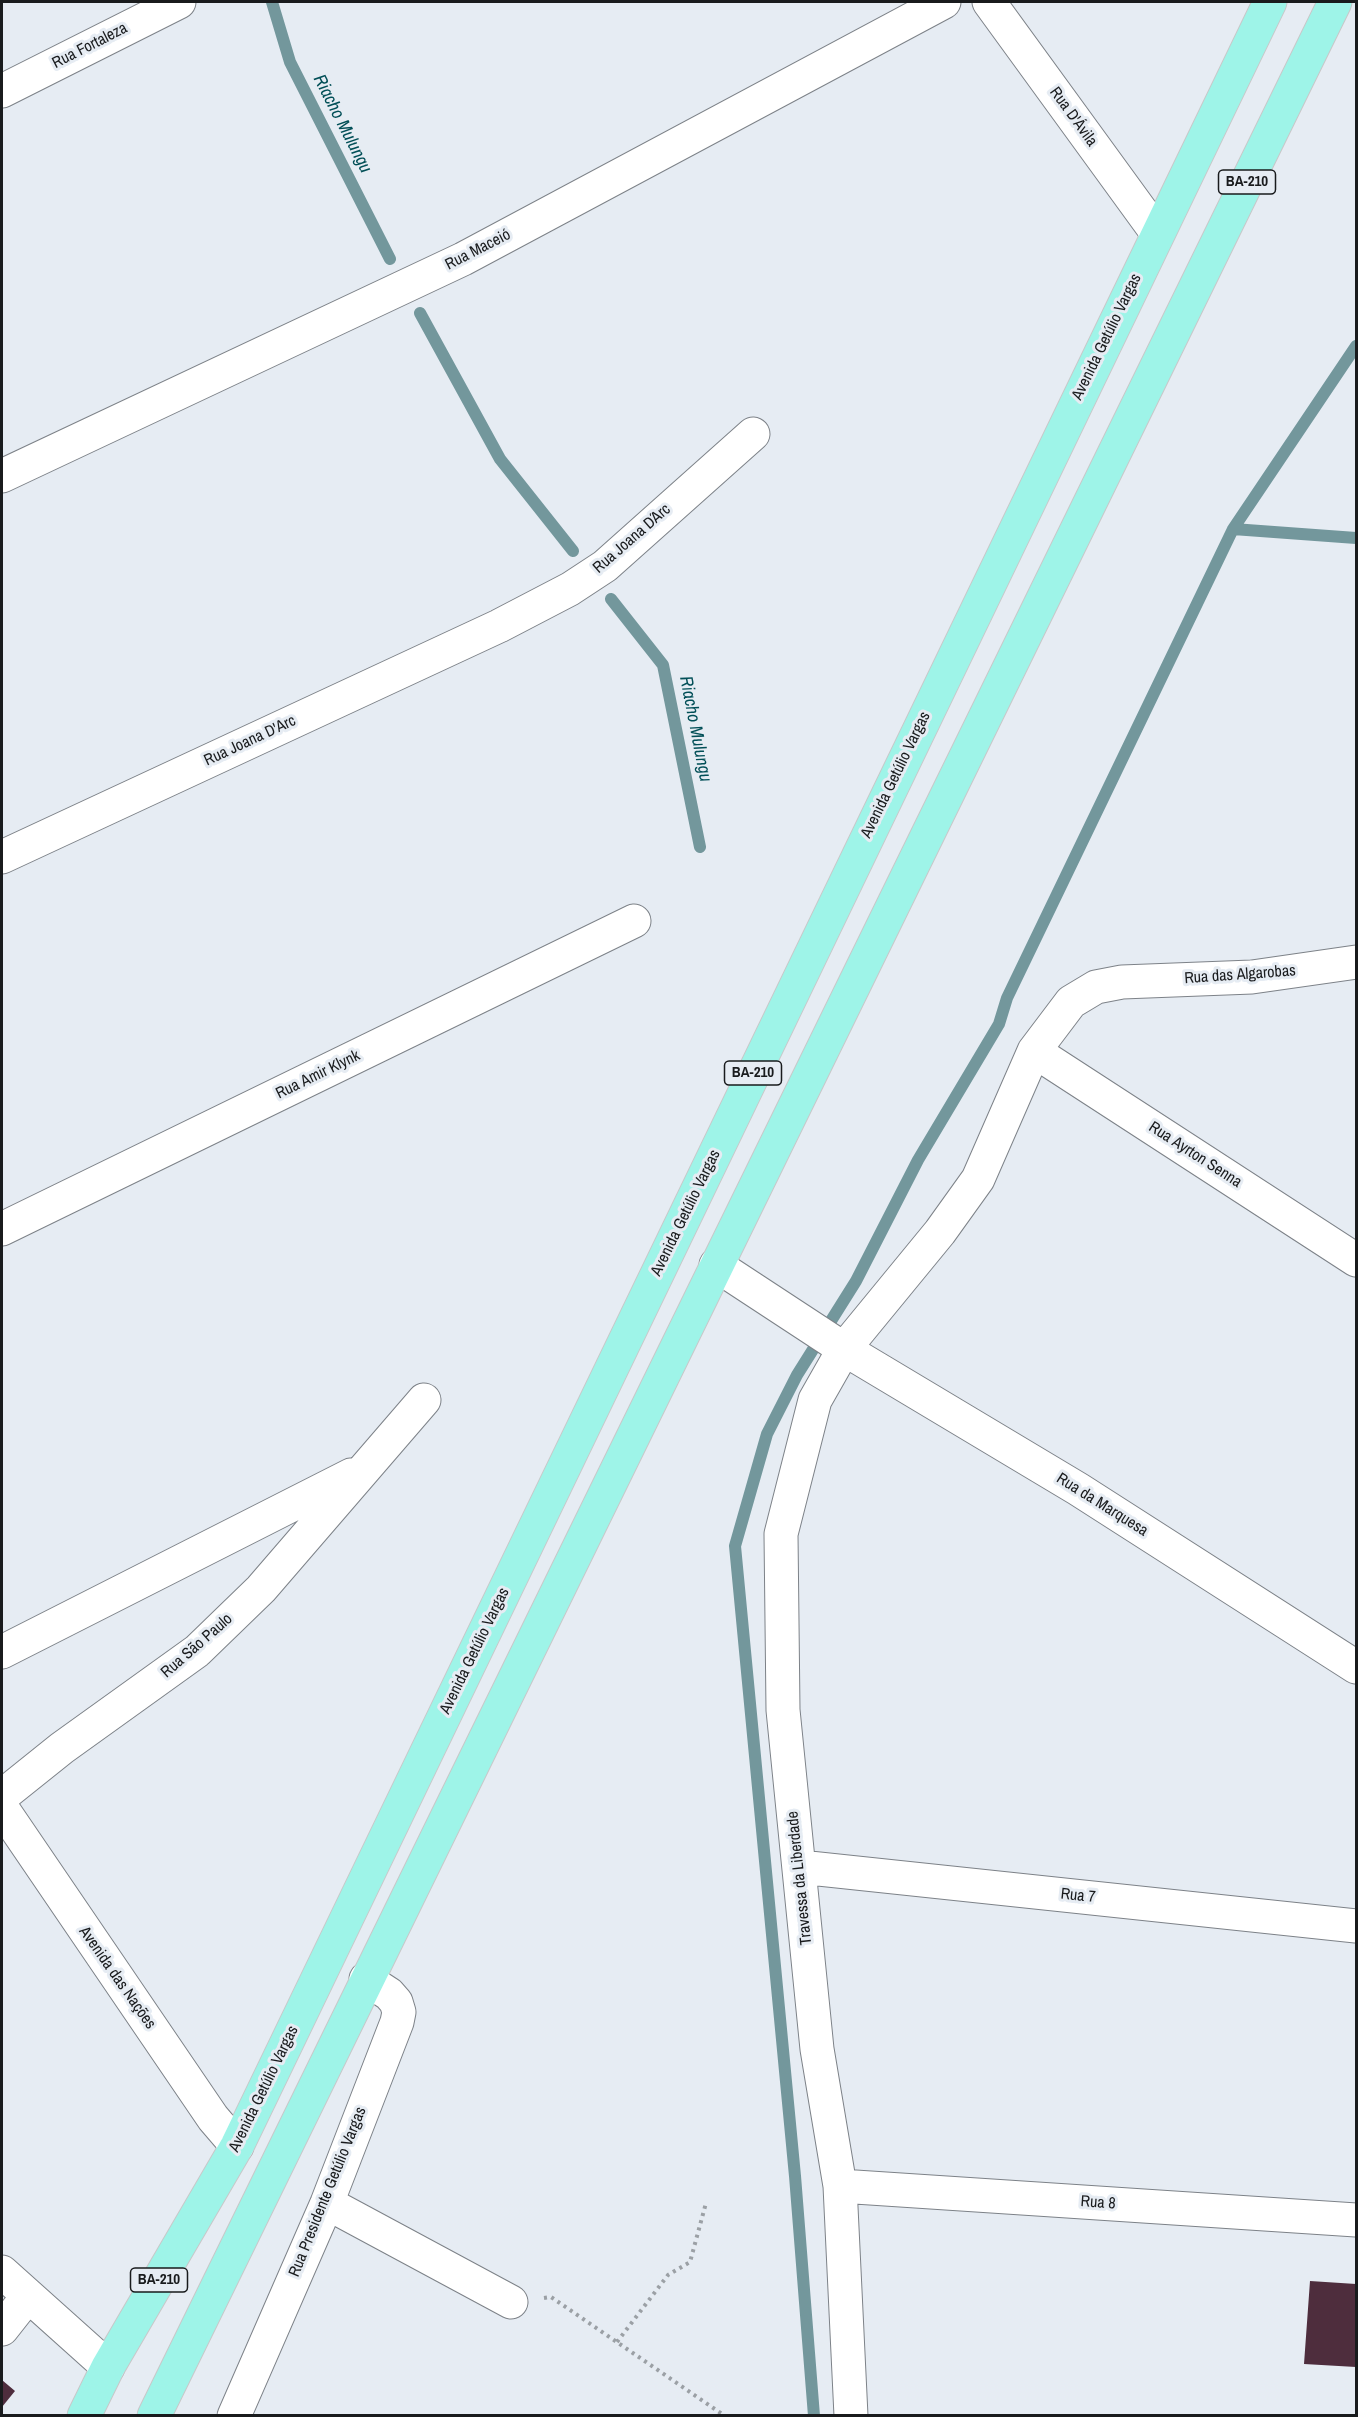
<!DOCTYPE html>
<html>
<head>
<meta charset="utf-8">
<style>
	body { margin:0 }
	#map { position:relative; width:1358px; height:2417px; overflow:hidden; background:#e6ecf3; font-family:"Archivo Narrow",sans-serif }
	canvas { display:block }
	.frame { position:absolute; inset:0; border:3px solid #191b1d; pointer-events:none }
</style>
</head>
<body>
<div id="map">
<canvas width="1358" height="2417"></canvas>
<div class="frame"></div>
</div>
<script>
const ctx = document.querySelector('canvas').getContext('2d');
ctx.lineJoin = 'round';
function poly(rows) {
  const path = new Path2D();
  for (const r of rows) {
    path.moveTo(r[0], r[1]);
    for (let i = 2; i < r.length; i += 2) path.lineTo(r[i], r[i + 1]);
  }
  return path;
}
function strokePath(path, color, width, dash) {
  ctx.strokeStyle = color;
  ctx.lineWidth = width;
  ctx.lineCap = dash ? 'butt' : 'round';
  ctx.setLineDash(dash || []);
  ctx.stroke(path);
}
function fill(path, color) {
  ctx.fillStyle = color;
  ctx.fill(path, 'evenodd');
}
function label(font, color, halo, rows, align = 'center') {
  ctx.font = font + ' "Archivo Narrow",sans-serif';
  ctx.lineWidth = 6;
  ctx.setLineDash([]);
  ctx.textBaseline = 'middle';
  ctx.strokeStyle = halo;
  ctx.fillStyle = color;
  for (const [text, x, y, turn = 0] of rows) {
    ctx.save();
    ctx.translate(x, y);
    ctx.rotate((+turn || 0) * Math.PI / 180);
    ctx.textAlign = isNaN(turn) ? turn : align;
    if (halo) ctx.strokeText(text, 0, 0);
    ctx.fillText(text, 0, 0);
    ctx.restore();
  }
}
strokePath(poly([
	[272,2,290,62,390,259],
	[420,313,500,459,573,551],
	[1233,529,1356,538],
	[611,599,663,665,700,847],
	[814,2416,795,2176,735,1546,767,1434,797,1375,856,1281,918,1160,999,1024,1007,998,1233,529,1356,346]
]), '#73979c', 12);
fill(poly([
	[1310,2281,1356,2284,1356,2367,1304,2364],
	[2,2380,15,2391,2,2407]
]), '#4e2d3d');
const minor = poly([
	[989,2,1157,233],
	[2,91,179,2],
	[2,476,463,259,944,2],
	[2,857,499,626,570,589,605,566,753,434],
	[1034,1051,1356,1260],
	[2,1229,634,921],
	[716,1265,844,1349,1078,1489,1356,1667],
	[2,1652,351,1475],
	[2,1796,62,1748,197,1651,261,1589,424,1400],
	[2,1808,213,2118,237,2146],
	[800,1867,1356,1926],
	[840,2186,1356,2220],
	[327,2203,511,2302],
	[2,2272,108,2367],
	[2,2329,28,2296],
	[234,2416,327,2203,397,2022,399,2012,396,2002,389,1994,366,1979],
	[851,2416,840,2186,817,2049,783,1710,781,1534,815,1400,844,1349,940,1232,978,1179,1034,1051,1071,1002,1096,987,1122,982,1252,977,1356,962]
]);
const major = poly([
	[84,2416,108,2367,237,2146,1270,2],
	[154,2416,1335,2]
]);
strokePath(minor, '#7d8288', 35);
strokePath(major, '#c8c8c9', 35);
strokePath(poly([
	[544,2298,551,2297,725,2416],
	[617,2342,668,2275,690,2262,706,2203]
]), '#9ba0a5', 4, [3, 4.5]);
strokePath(minor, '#fff', 33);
strokePath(major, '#9ef4e8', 33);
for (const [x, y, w] of [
	[1247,182,57],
	[753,1073,57],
	[159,2280,57]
]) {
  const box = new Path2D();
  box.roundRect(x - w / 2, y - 12, w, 24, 4.5);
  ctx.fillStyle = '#e6ecf3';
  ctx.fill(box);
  strokePath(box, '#191b1d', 1.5);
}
label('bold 15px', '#191b1d', null, [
	["BA-210",1247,182],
	["BA-210",753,1073],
	["BA-210",159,2280]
]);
label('16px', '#191b1d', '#e6ecf3', [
	["Rua Fortaleza",90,46,-27],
	["Rua D'Ávila",1073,117,54],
	["Rua Maceió",478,250,-27],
	["Avenida Getúlio Vargas",1107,337,-64],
	["Rua Joana D´Arc",632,539,-41],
	["Rua Joana D'Arc",250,741,-25],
	["Avenida Getúlio Vargas",896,775,-64],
	["Rua das Algarobas",1240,975,-4],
	["Rua Amir Klynk",318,1075,-26],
	["Rua Ayrton Senna",1195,1155,33],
	["Avenida Getúlio Vargas",686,1213,-64],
	["Rua da Marquesa",1102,1505,32],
	["Rua São Paulo",197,1646,-41],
	["Avenida Getúlio Vargas",475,1651,-64],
	["Travessa da Liberdade",800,1878,-96],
	["Rua 7",1078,1896,6],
	["Avenida das Nações",117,1978,55],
	["Avenida Getúlio Vargas",264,2089,-64],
	["Rua Presidente Getúlio Vargas",328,2192,-68],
	["Rua 8",1098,2203,4]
]);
label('italic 18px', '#024f57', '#e6ecf3', [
	["Riacho Mulungu",342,124,63],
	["Riacho Mulungu",695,729,79]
]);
</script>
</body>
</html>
